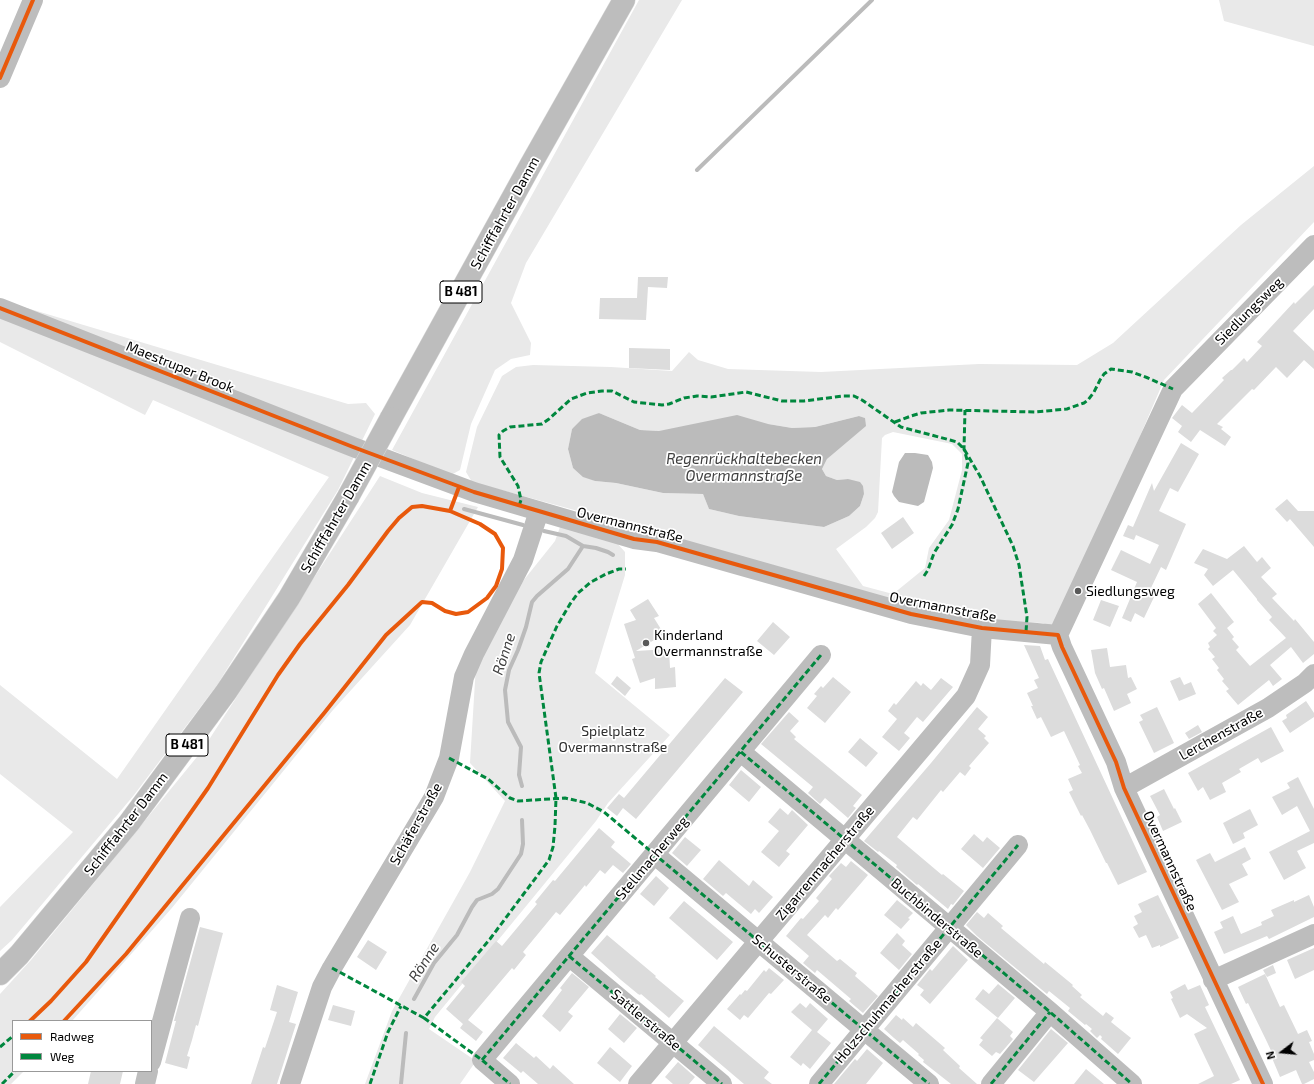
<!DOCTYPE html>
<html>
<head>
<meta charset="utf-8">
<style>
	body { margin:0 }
	#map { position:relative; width:1314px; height:1084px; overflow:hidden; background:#fff; font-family:"Exo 2",sans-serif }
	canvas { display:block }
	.legend { position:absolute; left:12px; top:1020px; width:140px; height:52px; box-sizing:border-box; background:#fff; border:1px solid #999; margin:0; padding:5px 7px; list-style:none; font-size:12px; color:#000 }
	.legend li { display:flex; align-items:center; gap:8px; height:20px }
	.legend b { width:20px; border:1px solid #999 }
	.north { position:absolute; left:1262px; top:1032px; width:40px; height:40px; -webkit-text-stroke:3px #fff; paint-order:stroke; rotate:254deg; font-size:11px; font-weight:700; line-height:16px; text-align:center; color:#000 }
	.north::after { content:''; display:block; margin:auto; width:14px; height:18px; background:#000; clip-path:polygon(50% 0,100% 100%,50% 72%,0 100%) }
</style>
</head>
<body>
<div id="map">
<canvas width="1314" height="1084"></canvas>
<ul class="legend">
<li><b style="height:5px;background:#e8590c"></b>Radweg</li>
<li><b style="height:5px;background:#00873e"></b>Weg</li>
</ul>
<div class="north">N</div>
</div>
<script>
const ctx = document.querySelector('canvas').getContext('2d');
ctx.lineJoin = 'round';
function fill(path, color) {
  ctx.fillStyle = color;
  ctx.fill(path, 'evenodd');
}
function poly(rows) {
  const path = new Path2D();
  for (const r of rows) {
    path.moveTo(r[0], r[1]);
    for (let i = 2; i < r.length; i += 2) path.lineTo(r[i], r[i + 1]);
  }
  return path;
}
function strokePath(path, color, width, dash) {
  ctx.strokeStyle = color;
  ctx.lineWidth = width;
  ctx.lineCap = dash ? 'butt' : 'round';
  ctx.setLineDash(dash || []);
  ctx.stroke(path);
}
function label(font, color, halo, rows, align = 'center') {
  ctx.font = font + ' "Exo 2",sans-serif';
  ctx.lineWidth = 3.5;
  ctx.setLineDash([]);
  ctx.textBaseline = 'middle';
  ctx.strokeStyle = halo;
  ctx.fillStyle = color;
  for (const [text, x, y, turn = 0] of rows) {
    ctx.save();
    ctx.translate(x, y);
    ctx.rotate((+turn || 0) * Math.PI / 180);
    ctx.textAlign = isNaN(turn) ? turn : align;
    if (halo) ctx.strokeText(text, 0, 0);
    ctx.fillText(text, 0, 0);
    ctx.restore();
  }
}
fill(poly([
	[639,0,682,0,526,263,511,303,531,343,530,355,511,359,495,370,471,424,460,470,451,475,392,450],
	[1219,0,1314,0,1314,46,1224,21],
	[1314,166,1314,222,1164,380,1057,630,1043,623,974,620,922,610,673,537,472,482,466,472,477,427,502,376,516,367,533,365,611,367,672,371,689,352,698,360,728,369,821,372,979,364,1077,365,1113,343,1241,225],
	[599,413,640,430,659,431,768,424,792,428,815,427,859,416,865,418,827,459,822,469,826,476,837,480,848,479,864,494,860,506,849,516,824,527,739,516,709,509,703,494,663,493,616,483,595,481,573,468,568,449,572,429],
	[893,432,952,444,962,454,962,470,949,520,929,548,925,568,893,594,863,586,836,549,866,527,875,518,878,512,882,438,885,435],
	[0,300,348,404,366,403,375,414,338,490,217,685,134,795,12,940,0,951,0,907,73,832,0,774,0,685,117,779,329,477,153,400,145,415,0,342],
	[380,476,422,493,478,507,410,625,333,710,171,909,72,1021,13,1021,13,1071,24,1071,11,1084,0,1084,0,994,31,960,201,752],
	[560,527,616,542,625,552,625,575,595,673,670,735,608,803,596,821,435,1017,429,1029,476,1061,460,1084,365,1084,392,1011,470,872,505,801,470,763,476,665,515,591,555,541]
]), '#e9e9e9');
fill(poly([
	[599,413,640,430,659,431,737,415,768,424,792,428,815,427,859,416,865,418,866,426,827,459,822,469,826,476,837,480,848,479,860,482,863,486,864,494,860,506,849,516,824,527,739,516,709,509,703,494,663,493,616,483,595,481,583,477,573,468,568,449,572,429,582,419],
	[905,453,915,453,928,455,932,462,933,468,924,502,918,506,899,502,894,496,892,492,899,462]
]), '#bbb');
strokePath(poly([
	[697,170,872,0],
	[464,509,523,525],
	[544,531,566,536,583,546,596,548,608,552,613,555],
	[522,786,519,775,521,747,508,722,505,690,509,670,518,650,526,627,532,602,537,596,568,569,583,546],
	[414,999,434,963,457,935,472,907,477,900,492,894,498,889,521,854,523,844,522,820],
	[401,1084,406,1033]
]), '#bbb', 4);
fill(poly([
	[638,277,668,277,667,288,648,287,646,320,599,319,600,298,637,298],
	[1314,285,1314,309,1293,331,1314,351,1314,369,1304,360,1287,378,1276,367,1254,390,1252,389,1217,424,1223,427,1221,429,1231,437,1225,446,1200,430,1191,442,1178,432,1182,426,1172,418,1182,405,1192,413,1224,380,1222,378,1231,370,1232,370,1244,358,1247,362,1262,346,1257,342,1294,302,1295,304],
	[629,348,670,349,670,370,629,368],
	[1181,443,1199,454,1178,492,1170,488,1159,511,1186,524,1166,570,1161,567,1150,590,1156,593,1144,618,1135,613,1131,622,1122,618,1137,582,1111,570,1121,550,1150,564,1159,545,1136,535,1134,540,1123,536,1128,525,1133,527,1152,483,1154,491],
	[1287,499,1298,511,1314,511,1314,547,1290,519,1287,522,1275,509],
	[903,517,914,533,892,549,881,533],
	[1244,546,1257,562,1262,557,1271,568,1261,577,1277,594,1272,598,1294,621,1295,619,1314,642,1314,654,1303,663,1291,647,1270,665,1282,679,1273,686,1269,680,1238,705,1226,691,1229,689,1222,681,1224,679,1217,670,1219,668,1212,659,1215,657,1208,649,1210,647,1208,643,1217,635,1213,631,1216,628,1198,604,1211,593,1234,622,1227,628,1234,637,1232,639,1239,647,1236,650,1250,666,1286,638,1269,620,1272,617,1257,600,1257,599,1233,570,1213,586,1204,575,1208,569,1194,563,1203,549,1227,559],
	[648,599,659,616,654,618,664,634,636,651,669,649,670,668,675,667,676,687,655,689,655,678,640,683,632,659,635,658,624,624,636,620,630,610],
	[1101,600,1119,606,1110,627,1093,620],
	[773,622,790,637,774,655,757,641],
	[1024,645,1040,646,1045,660,1048,659,1147,872,1118,885,1107,863,1106,863,1090,830,1082,815,1081,816,1069,792,1073,790,1068,779,1082,773,1078,766,1080,765,1064,731,1051,737,1041,717,1037,719,1031,706,1033,706,1027,693,1038,688,1034,680,1039,678],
	[1107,648,1110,667,1126,665,1128,678,1131,677,1137,689,1127,694,1131,703,1114,711,1104,688,1102,689,1095,673,1091,650],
	[617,676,631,688,625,696,611,684],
	[833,677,851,692,825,723,807,708,817,696,814,694,821,686,823,688],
	[1180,677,1184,685,1191,682,1196,694,1179,701,1170,681],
	[725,678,743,692,636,819,623,808,617,816,607,808,619,794,624,798],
	[941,678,953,687,923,722,917,717,904,733,910,738,899,751,882,737,897,719,888,711,894,703,896,705,916,681,921,686,923,683,931,690],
	[1306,701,1314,713,1314,717,1290,733,1282,721,1287,718,1286,715],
	[977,707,988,717,978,729,986,736,984,738,989,743,969,766,971,768,965,776,960,772,943,792,941,790,917,820,913,817,897,837,942,875,943,874,964,891,953,905,951,904,948,909,918,884,917,885,896,867,897,865,879,851,878,852,864,841,931,763],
	[1157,707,1174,743,1154,753,1139,722,1143,720,1140,715],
	[789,712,799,721,790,731,796,737,794,739,862,795,853,806,856,808,848,818,825,798,820,804,808,793,813,787,761,744],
	[1198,725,1202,732,1189,739,1185,733],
	[1271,727,1284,751,1261,763,1258,758,1239,769,1241,772,1222,783,1226,792,1210,800,1203,787,1198,791,1188,773],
	[860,738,878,753,866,767,848,752],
	[741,770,761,787,749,802,729,785],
	[1298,777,1314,809,1314,843,1297,851,1306,868,1284,880,1269,852,1310,831,1297,806,1282,815,1272,797,1290,788,1287,783],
	[1164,789,1174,809,1175,808,1182,822,1163,831,1157,817,1160,815,1150,796],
	[780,808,788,815,792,810,808,825,786,851,790,854,779,867,761,852,779,831,768,822],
	[1250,809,1258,825,1243,833,1245,838,1233,844,1223,823],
	[599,828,615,842,611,847,631,864,623,873,613,865,605,874,600,870,586,887,585,885,560,915,556,912,523,952,526,955,514,970,512,968,468,1020,483,1032,476,1041,460,1028,463,1024,446,1009,465,986,461,982,496,941,502,946,537,904,535,902,553,880,555,881],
	[974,834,983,842,987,837,1000,848,983,868,961,849],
	[685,837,701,850,687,866,672,853],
	[1245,847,1251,859,1242,864,1248,875,1229,884,1239,902,1222,910,1196,860,1210,853,1215,862],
	[719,860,749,886,753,880,773,897,759,913,755,909,751,914,726,893,723,896,703,879],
	[851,861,868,875,838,910,836,908,828,918,825,915,807,935,837,961,840,959,857,973,855,976,878,996,863,1013,849,1001,851,999,817,970,815,973,803,963,809,956,786,936,801,918,803,919,819,901,816,898,832,879,829,876,841,863,846,867],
	[656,876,669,888,654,906,640,894],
	[1158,895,1179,938,1160,947,1160,945,1152,948,1146,935,1139,938,1133,927,1138,924,1134,916,1142,912,1138,904],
	[1309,895,1314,907,1314,917,1269,939,1267,936,1224,954,1214,932,1223,928,1220,922,1233,916,1241,934,1262,925,1261,922,1274,916,1271,910,1294,900,1294,902],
	[897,900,913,913,908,918,910,919,901,929,884,915],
	[684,901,733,942,717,960,669,918],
	[977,912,984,918,988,913,1003,926,1001,928,1044,964,1045,962,1073,985,1072,986,1082,995,1080,997,1103,1016,1106,1012,1114,1018,1111,1022,1131,1038,1118,1054,1101,1039,1102,1037,1100,1035,1097,1038,1090,1031,1092,1029,1086,1024,1085,1025,1068,1011,1070,1008,1049,991,1047,994,977,936,966,925],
	[200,927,223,933,198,1026,196,1025,192,1040,187,1056,190,1057,187,1069,165,1063,176,1021,174,1021],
	[897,933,905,941,902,945,912,954,899,970,880,953],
	[607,935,656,976,655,977,684,1001,669,1018,641,994,640,995,638,994,621,980,591,953],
	[368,940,387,952,376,970,357,957],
	[953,946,968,960,930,1004,920,995,924,990,917,985,930,969,932,971],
	[1314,948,1314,970,1295,979,1287,960],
	[1273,965,1276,973,1267,977,1263,970],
	[769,968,784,980,771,994,769,993,748,1018,744,1015,740,1020,727,1009,740,994,741,995,745,990,747,991,764,970,766,972],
	[572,973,589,987,568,1012,573,1016,560,1032,542,1016,562,990,560,988],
	[1265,974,1280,1007,1284,1005,1298,1034,1307,1030,1312,1041,1309,1042,1314,1054,1314,1060,1309,1062,1314,1072,1314,1079,1304,1084,1302,1084,1296,1070,1280,1077,1272,1058,1274,1057,1267,1042,1248,1003,1246,1004,1238,987],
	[998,984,1015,998,998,1018,975,999,983,989,989,994],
	[1185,984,1188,990,1200,985,1209,1005,1205,1007,1240,1080,1231,1084,1198,1084,1214,1076,1194,1034,1207,1028,1187,1014,1180,1018,1171,999,1173,998,1170,992],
	[277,985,298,992,289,1022,296,1024,277,1084,251,1084,263,1047,265,1048,277,1012,270,1010],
	[800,1003,806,1008,810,1003,828,1019,817,1032,831,1043,810,1069,803,1063,801,1066,790,1057,812,1030,791,1012],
	[333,1005,355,1011,351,1026,328,1020],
	[620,1014,637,1028,624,1043,608,1029],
	[896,1015,902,1020,903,1018,913,1027,916,1023,945,1048,943,1050,960,1066,959,1068,977,1084,951,1084,923,1062,924,1060,918,1055,919,1054,903,1040,900,1043,894,1038,884,1029],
	[997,1018,1013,1032,1010,1036,1013,1039,1000,1054,996,1052,992,1056,979,1045,983,1040,980,1038],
	[714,1026,769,1072,764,1078,772,1084,744,1084,698,1045],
	[1051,1029,1068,1043,1034,1082,1018,1070],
	[516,1043,534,1058,536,1056,550,1069,553,1065,574,1084,538,1084,523,1071,521,1073,503,1058],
	[610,1047,632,1066,620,1082,597,1063],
	[867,1049,883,1063,866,1084,834,1084,855,1059,857,1061],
	[678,1062,695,1077,689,1084,673,1084,665,1077],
	[1086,1069,1104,1084,1074,1084],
	[91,1071,123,1071,120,1084,88,1084]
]), '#dcdcdc');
const major = poly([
	[391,418,530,166,624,0],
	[0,974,19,955,129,823,226,692,289,598,348,497]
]);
strokePath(major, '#dbdbdb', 23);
strokePath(poly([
	[0,78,33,0],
	[0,308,353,447,474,492,634,539,657,542,911,614,982,628,1058,635],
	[1058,635,1062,647,1116,762,1124,788,1263,1084],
	[1058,635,1173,389,1314,245],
	[741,752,1050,1012,1132,1084],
	[1124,788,1268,708,1305,683,1314,674],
	[654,854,929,1084],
	[569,956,722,1084],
	[1213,980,1314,934],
	[151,1062,190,918],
	[145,1084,148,1071],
	[290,1084,322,987,332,968,434,797,449,758,464,677,474,654,523,560,539,511],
	[510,1084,482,1060,821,655],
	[638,1084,966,696,980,665,982,628],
	[819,1084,1018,845],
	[991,1084,1050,1012]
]), '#bdbdbd', 20);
strokePath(major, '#bdbdbd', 22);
const majorBridge = poly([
	[348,497,391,418]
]);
strokePath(majorBridge, '#dbdbdb', 23, []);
strokePath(majorBridge, '#bdbdbd', 22);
strokePath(poly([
	[895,422,911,416,921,413,949,410,1035,412,1067,409,1084,403,1088,400,1094,392,1100,380,1104,374,1111,369,1132,372,1148,378,1173,389],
	[519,506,521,500,518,486,500,457,499,435,503,431,510,427,542,424,549,419,571,399,587,393,602,391,612,391,634,402,662,405,669,404,684,398,697,396,711,397,746,392,782,401,804,401,843,396,854,396,862,400,901,427,950,440,957,442,964,449,980,476,1013,546,1019,565,1027,617,1026,632],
	[924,576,928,570,934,553,952,525,958,509,968,463,964,449,965,410],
	[741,752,1050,1012,1132,1084],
	[449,758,488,779,510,798,518,801,565,798,587,803,604,812,929,1084],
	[569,956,722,1084],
	[332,968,424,1018,490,939,549,860,553,847,555,826,556,798,539,673,541,662,557,626,570,604,578,593,591,582,606,574,619,569,626,569],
	[424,1018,482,1060,510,1084],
	[0,1047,13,1036],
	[482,1060,821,655],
	[2,1084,15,1071],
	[370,1084,388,1032,401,1006],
	[819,1084,1018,845],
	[991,1084,1050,1012]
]), '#00873e', 3, [6, 3]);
strokePath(poly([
	[0,78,33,0],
	[0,308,353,447,474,492,634,539,657,542,911,614,982,628,1058,635,1062,647,1116,762,1124,788,1263,1084],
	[30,1021,51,1001,86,962,208,788,278,675,300,644,348,585,388,531,399,518,412,507,422,506,450,511],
	[64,1021,126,954,325,712,386,635,422,602,432,603,445,611,456,614,468,612,487,598,496,586,502,569,503,548,495,534,480,524,450,511,459,487]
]), '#e8590c', 4);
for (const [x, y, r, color] of [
	[1078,591,4,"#595959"],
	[646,643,4,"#595959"]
]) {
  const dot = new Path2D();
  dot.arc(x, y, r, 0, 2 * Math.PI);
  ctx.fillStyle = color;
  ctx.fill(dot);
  strokePath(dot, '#fff', 1.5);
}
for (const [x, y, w] of [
	[461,292,42],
	[187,745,42]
]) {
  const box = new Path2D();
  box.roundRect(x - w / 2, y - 11, w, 22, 3);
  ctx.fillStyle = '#fff';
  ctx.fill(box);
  strokePath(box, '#000', 1);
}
label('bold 13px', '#000', null, [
	["B 481",461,292],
	["B 481",187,745]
]);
label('14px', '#000', '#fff', [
	["Schifffahrter Damm",505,213,-61],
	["Siedlungsweg",1249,311,-45],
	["Maestruper Brook",180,367,22],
	["Schifffahrter Damm",336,517,-60],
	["Overmannstraße",630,525,14],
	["Overmannstraße",943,607,11],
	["Lerchenstraße",1221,734,-29],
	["Schifffahrter Damm",126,824,-52],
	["Schäferstraße",416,824,-61],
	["Stellmacherweg",652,858,-50],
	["Overmannstraße",1170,861,65],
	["Zigarrenmacherstraße",825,863,-50],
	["Buchbinderstraße",937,918,40],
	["Schusterstraße",792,969,40],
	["Holzschuhmacherstraße",888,1001,-50],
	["Sattlerstraße",646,1020,40]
]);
label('14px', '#000', '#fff', [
	["Siedlungsweg",1086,591],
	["Kinderland",654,635],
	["Overmannstraße",654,651]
], 'left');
label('14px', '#2e2e2e', '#fff', [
	["Spielplatz",613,731],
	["Overmannstraße",613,747]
]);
label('italic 15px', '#3f3f3f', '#fff', [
	["Regenrückhaltebecken",744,459],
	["Overmannstraße",744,476],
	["Rönne",504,654,-72],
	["Rönne",424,962,-57]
]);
</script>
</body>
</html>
